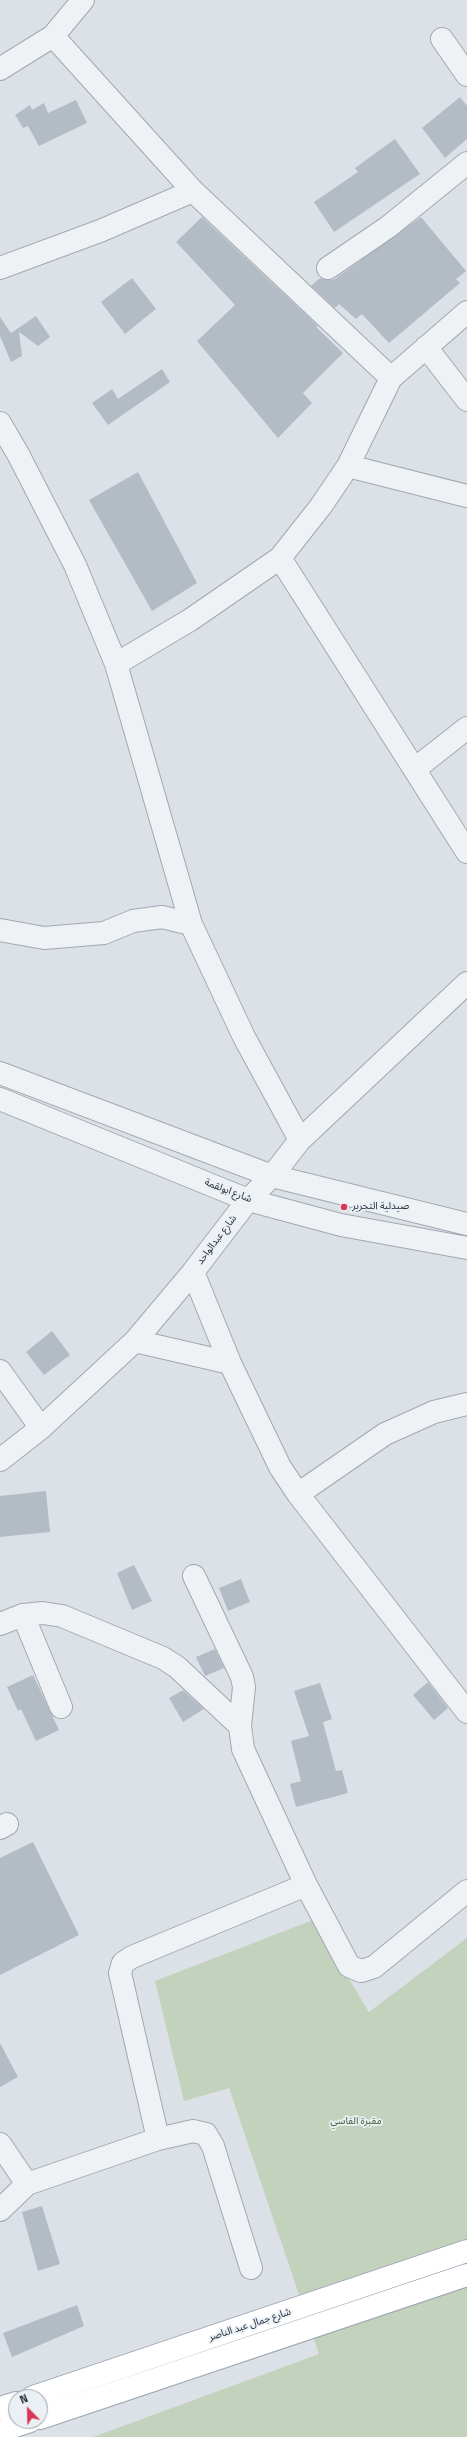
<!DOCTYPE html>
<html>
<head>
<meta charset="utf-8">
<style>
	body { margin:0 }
	#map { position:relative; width:467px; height:2437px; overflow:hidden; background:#dce1e7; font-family:"Titillium Web",sans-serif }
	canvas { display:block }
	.north { position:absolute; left:8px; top:2389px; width:40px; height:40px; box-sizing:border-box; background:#ebf0f5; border:1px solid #9ca3ac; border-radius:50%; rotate:337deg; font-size:11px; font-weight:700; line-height:16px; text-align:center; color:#25303f }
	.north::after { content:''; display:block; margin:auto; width:14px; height:18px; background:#d83559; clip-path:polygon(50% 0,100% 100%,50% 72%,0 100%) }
</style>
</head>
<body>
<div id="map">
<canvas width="467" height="2437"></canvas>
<div class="north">N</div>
</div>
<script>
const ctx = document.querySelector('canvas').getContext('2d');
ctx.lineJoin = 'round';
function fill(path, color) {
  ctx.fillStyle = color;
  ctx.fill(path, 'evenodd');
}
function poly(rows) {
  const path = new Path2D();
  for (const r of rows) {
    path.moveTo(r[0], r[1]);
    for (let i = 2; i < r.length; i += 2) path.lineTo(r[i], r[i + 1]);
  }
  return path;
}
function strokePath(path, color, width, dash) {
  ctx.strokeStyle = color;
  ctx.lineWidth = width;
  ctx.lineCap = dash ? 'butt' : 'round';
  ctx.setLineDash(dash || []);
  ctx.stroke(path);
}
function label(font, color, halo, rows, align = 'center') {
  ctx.font = font + ' "Titillium Web","Noto Sans Arabic",sans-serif';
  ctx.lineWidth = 3.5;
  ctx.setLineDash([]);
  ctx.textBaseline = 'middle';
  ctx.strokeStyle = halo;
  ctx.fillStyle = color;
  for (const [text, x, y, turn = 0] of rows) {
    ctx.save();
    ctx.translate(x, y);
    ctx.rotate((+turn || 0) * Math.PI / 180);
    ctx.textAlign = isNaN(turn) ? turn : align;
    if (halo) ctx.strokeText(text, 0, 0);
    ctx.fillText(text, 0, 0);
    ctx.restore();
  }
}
fill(poly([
	[313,1920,369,2012,467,1938,467,2437,93,2437,319,2354,229,2088,184,2101,155,1981]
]), '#c3d2bc');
fill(poly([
	[460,97,467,106,467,139,445,158,422,128],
	[76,100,87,123,39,146,28,126,23,128,15,115,30,105,32,110,44,103,48,113],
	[395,139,420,174,334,232,314,202,358,172,355,168],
	[202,217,318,326,316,327,343,353,303,393,312,403,278,438,197,341,235,305,176,242],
	[421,217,466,271,456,279,460,283,389,343,362,314,356,319,339,304,335,308,311,286,320,278,329,280,335,279],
	[132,278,156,309,125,334,101,302],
	[36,316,50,337,38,346,19,332,22,356,11,362,0,336,0,317,11,333],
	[162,369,170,382,108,425,92,403,112,389,118,399],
	[138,472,197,583,152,611,89,500],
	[52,1331,70,1355,44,1375,26,1352],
	[46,1491,50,1532,0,1537,0,1496],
	[134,1565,152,1601,132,1610,117,1573],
	[241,1579,250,1602,228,1611,219,1588],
	[215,1649,224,1668,205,1676,196,1657],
	[33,1675,59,1730,36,1741,21,1709,18,1711,7,1687],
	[428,1682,448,1708,434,1720,413,1695],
	[320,1683,332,1719,323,1722,336,1771,342,1770,348,1793,296,1807,290,1784,301,1781,291,1741,309,1736,294,1691],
	[183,1690,204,1709,183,1722,169,1698],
	[33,1842,79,1935,0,1975,0,1858],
	[0,2043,18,2077,0,2087],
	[42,2206,60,2264,38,2271,22,2212],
	[77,2305,84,2326,12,2357,3,2333]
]), '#b3bbc5');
const minor = poly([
	[53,36,193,191,391,378],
	[442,39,467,75],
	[0,69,53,36,83,0],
	[0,268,100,231,193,191],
	[328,268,388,227,467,163],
	[426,347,467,400],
	[0,423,18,454,75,565,116,664,191,924,244,1037,300,1140],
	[348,466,467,496],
	[280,558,467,852],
	[116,664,190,620,280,558,321,506,348,466,391,378,467,312],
	[415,769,467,728],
	[0,930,44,938,104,933,133,921,162,917,191,924],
	[0,1073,272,1176,467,1224],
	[0,1099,248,1200,341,1225,467,1248],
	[193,1272,230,1363,280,1467,298,1494,467,1712],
	[135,1341,230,1363],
	[0,1371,41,1428],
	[0,1460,41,1428,135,1341,193,1272,248,1200,272,1176,300,1140,467,983],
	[298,1494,385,1434,434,1412,467,1404],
	[194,1576,242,1677,244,1687,240,1726,243,1749,306,1885,349,1966,361,1971,374,1967,467,1891],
	[23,1615,61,1707],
	[0,1624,23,1615,43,1613,62,1616,163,1658,177,1667,240,1726],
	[0,1828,7,1824],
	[158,2139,120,1973,123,1963,132,1957,306,1885],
	[0,2144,27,2184],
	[0,2210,27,2184,158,2139,193,2131,206,2134,213,2146,251,2268]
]);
const major = poly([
	[33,2397,467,2251],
	[0,2408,16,2403],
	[40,2418,467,2275],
	[0,2431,30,2421]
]);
strokePath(minor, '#a1a8b1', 24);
strokePath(major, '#9aa6b4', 24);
strokePath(minor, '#eff2f5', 22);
strokePath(major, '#fff', 22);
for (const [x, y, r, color] of [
	[344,1207,4,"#d83559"]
]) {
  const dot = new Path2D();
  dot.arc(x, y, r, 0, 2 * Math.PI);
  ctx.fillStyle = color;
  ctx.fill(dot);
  strokePath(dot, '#ebf0f5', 1.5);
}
label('10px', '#25303f', '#ebf0f5', [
	["شارع ابولقمة",228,1191,21],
	["شارع عبدالواحد",217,1240,-53],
	["شارع جمال عبد الناصر",250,2325,-18]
]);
label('10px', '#25303f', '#ebf0f5', [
	["صيدلية التحرير",352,1207]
], 'left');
label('10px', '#3c5b31', '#ebf0f5', [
	["مقبرة الفاسي",356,2122]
]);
</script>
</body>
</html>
